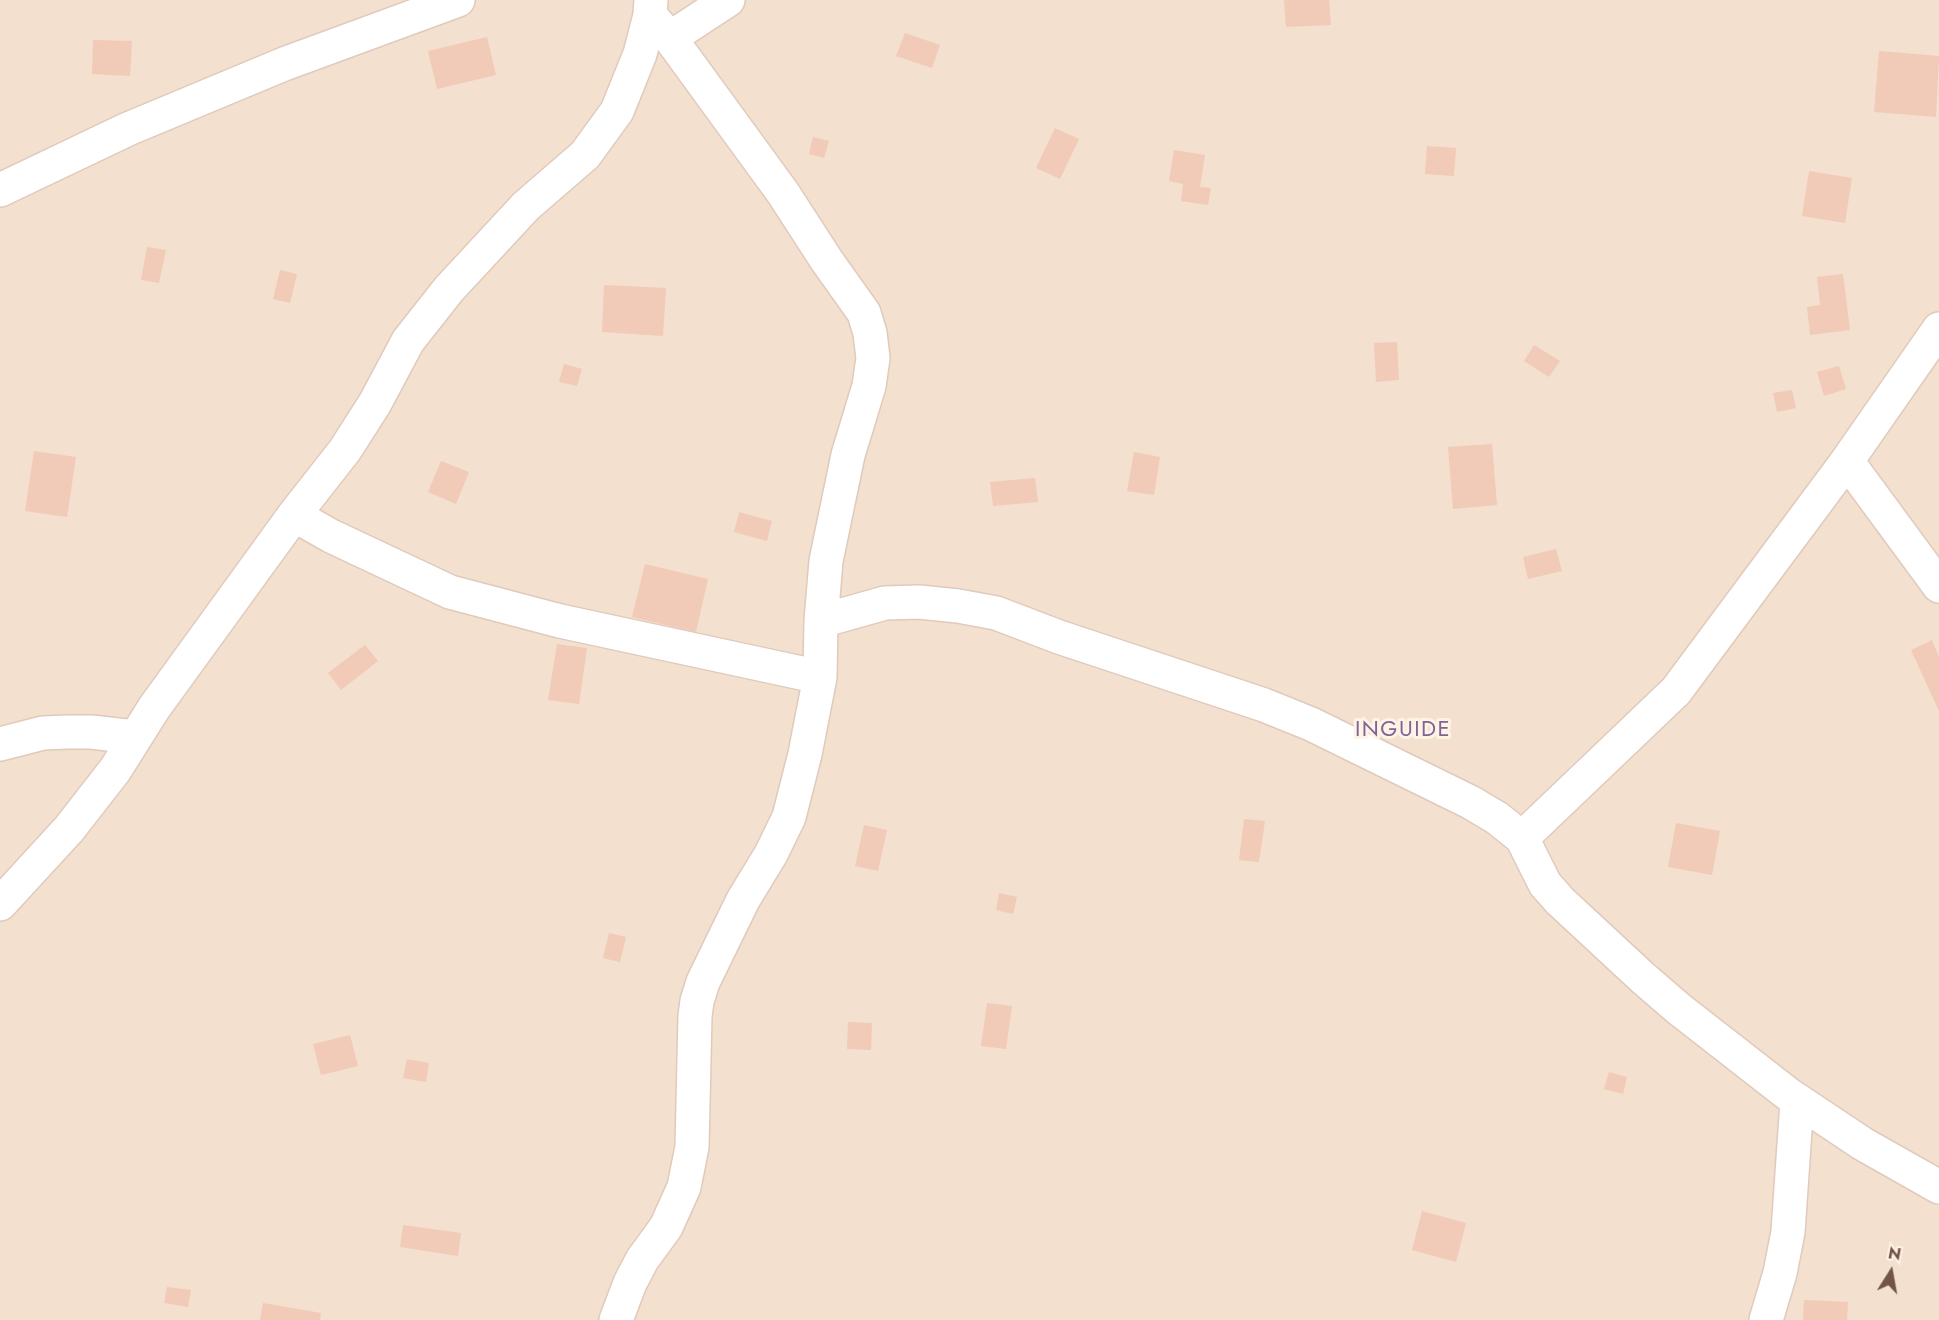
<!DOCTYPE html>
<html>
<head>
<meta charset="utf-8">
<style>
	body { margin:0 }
	#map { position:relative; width:1939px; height:1320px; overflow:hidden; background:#fcefe0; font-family:Jost,sans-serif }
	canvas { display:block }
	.north { position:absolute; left:1861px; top:1242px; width:60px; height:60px; -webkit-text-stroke:4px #fff3e6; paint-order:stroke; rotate:11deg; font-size:16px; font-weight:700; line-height:24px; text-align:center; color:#725448 }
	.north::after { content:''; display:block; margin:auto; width:21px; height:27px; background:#725448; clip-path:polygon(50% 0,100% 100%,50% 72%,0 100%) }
</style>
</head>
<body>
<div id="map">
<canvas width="1939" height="1320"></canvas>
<div class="north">N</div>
</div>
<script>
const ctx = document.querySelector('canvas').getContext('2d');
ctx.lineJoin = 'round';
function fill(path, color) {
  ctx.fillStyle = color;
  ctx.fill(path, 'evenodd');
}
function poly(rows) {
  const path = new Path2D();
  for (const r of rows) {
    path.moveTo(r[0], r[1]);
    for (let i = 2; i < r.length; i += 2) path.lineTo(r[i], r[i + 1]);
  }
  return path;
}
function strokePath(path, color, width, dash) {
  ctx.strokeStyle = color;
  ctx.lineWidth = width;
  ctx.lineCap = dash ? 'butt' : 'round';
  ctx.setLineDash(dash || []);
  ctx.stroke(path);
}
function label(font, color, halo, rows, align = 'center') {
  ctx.font = font + ' Jost,sans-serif';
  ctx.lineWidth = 6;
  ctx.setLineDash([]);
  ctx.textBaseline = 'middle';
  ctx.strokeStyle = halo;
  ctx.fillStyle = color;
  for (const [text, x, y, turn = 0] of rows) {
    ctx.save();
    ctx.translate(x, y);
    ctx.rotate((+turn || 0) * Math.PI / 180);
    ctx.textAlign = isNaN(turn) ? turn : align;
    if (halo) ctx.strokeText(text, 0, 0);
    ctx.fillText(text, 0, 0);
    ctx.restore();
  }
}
fill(poly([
	[0,0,1939,0,1939,1320,0,1320]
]), '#f3e0ce');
fill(poly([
	[1284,0,1329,0,1331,25,1286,27],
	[905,33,940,45,932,68,896,56],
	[487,37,496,75,437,89,428,51],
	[93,40,132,41,130,76,92,74],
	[1879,51,1939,56,1936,117,1874,112],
	[1055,128,1079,139,1060,179,1036,168],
	[813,137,829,141,824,158,809,154],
	[1427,146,1456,148,1454,176,1425,174],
	[1174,150,1205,155,1200,187,1211,188,1208,205,1181,201,1183,184,1169,181],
	[1809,171,1852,178,1845,223,1802,216],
	[147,247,166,250,159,283,141,280],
	[280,270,297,274,290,303,273,299],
	[1843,274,1850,330,1810,335,1807,307,1820,305,1817,277],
	[604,285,666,288,663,336,602,332],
	[1397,342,1399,380,1376,382,1374,343],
	[1534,345,1560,361,1549,377,1524,361],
	[564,364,582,369,577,386,559,382],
	[1839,366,1846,389,1824,396,1817,372],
	[1792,390,1796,408,1777,412,1773,393],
	[1492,444,1497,505,1453,509,1448,447],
	[34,451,76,457,67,517,25,511],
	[1134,452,1160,457,1154,495,1127,491],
	[441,461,469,472,456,504,428,492],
	[1035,478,1038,502,993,506,990,482],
	[739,512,772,521,767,541,734,532],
	[1556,549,1562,571,1528,579,1523,557],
	[645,564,708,579,696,632,632,617],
	[1932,640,1939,657,1939,711,1911,650],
	[557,644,587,648,579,704,548,700],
	[365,645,378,661,341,690,328,673],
	[1244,819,1265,821,1259,862,1239,860],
	[1676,823,1720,831,1712,875,1668,867],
	[864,825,887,830,878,871,855,866],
	[999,893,1017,897,1013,914,996,910],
	[609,933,626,937,620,962,603,958],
	[987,1003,1012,1006,1006,1049,981,1046],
	[848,1022,872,1023,871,1050,847,1049],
	[350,1035,358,1066,321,1075,313,1044],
	[407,1059,429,1063,426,1082,403,1078],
	[1609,1072,1627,1077,1623,1094,1604,1089],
	[1422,1211,1466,1223,1456,1262,1412,1250],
	[403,1225,461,1233,458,1256,400,1247],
	[167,1287,191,1290,188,1307,164,1303],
	[1804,1300,1848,1302,1847,1320,1803,1320],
	[263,1303,321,1313,320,1320,260,1320]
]), '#f1cab8');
const minor = poly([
	[670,38,728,0],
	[0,190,128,129,284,64,458,0],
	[1847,461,1939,586],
	[294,515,331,536,450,592,560,621,820,677],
	[821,621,885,603,919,602,958,606,996,613,1059,637,1264,705,1311,724,1470,802,1497,818,1522,838,1545,884,1560,901,1643,978,1679,1009,1788,1094,1863,1144,1939,1187],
	[0,744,43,733,68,732,91,732,135,737],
	[1522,838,1676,691,1847,461,1939,329],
	[0,904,69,829,115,770,154,708,294,515,345,450,375,403,408,341,449,289,526,206,585,155,617,111,640,54,650,15,651,0],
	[616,1320,630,1283,642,1260,666,1227,684,1187,692,1147,695,1016,697,1001,703,982,743,900,771,854,789,817,805,754,820,677,821,621,826,561,848,455,869,386,873,358,870,333,864,313,827,261,783,193,670,38,650,15],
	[1766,1320,1780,1273,1788,1232,1797,1101]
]);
strokePath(minor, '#e0cabc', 36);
strokePath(minor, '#fff', 33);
ctx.letterSpacing = '1.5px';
label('22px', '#816396', '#fff3e6', [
	["INGUIDE",1403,731]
]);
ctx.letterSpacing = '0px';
</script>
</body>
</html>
